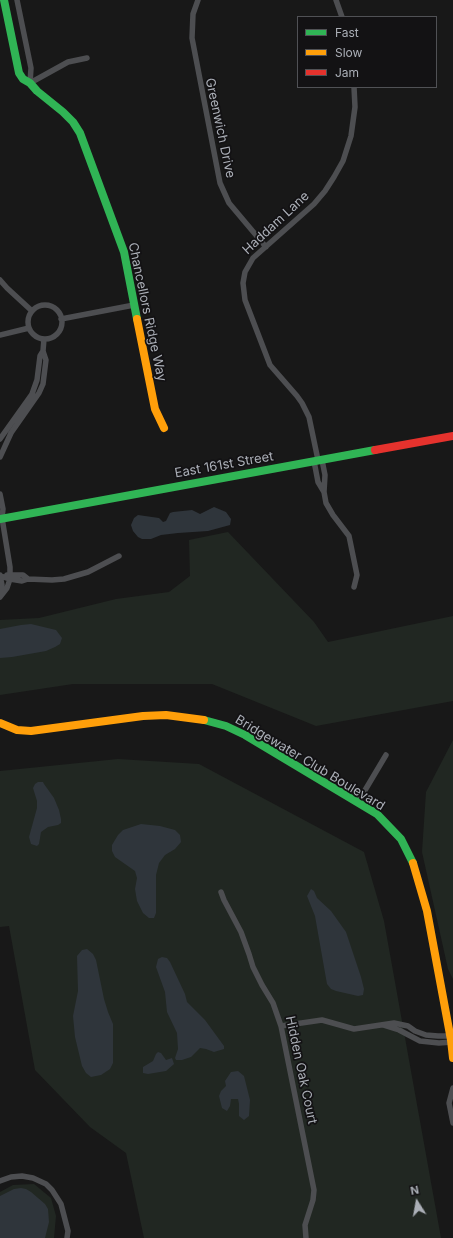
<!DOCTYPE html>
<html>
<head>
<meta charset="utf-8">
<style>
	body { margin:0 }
	#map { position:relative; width:453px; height:1238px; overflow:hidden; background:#181818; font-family:Inter,sans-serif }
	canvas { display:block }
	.legend { position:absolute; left:297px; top:16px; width:140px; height:72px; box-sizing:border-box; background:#131214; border:1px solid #505155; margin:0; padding:5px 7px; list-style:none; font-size:12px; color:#abafb7 }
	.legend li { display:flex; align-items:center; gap:8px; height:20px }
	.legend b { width:20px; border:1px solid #505155 }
	.north { position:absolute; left:397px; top:1182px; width:40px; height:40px; -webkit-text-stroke:3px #131214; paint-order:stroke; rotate:349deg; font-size:11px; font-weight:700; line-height:16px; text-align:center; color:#abafb7 }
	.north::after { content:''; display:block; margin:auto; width:14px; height:18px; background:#abafb7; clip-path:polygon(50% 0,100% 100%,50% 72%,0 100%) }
</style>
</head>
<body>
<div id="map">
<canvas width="453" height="1238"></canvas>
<ul class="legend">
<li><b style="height:5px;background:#30b455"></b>Fast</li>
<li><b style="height:5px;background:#ff9f0a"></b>Slow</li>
<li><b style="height:5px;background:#e5322d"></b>Jam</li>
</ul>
<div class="north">N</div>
</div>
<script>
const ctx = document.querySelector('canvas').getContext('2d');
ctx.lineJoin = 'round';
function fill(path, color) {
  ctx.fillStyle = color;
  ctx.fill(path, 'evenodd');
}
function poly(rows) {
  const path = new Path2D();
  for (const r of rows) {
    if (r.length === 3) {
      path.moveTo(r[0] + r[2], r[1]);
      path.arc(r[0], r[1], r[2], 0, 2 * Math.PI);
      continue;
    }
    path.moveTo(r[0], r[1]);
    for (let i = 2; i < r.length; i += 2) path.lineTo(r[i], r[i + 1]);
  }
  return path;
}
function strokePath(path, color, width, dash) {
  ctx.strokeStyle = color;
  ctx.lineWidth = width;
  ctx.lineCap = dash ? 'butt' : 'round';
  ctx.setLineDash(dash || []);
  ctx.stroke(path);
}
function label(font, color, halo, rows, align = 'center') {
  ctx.font = font + ' Inter,sans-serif';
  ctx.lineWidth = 3.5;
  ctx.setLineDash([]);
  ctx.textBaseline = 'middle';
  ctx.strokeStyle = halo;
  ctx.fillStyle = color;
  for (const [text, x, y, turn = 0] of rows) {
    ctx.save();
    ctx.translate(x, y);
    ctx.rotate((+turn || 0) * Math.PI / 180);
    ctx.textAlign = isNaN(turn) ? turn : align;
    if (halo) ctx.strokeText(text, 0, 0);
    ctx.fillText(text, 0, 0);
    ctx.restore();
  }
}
fill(poly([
	[228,532,314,622,328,642,453,616,453,701,316,726,212,684,73,684,0,695,0,620,39,618,116,599,169,592,190,576,189,540],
	[453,740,453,979,448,969,422,852,426,792],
	[118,759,199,764,364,852,384,921,441,1238,144,1238,126,1153,90,1127,35,1070,9,926,0,927,0,771],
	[34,1184,51,1198,56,1216,54,1238,0,1238,0,1192,13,1185]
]), '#212722');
fill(poly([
	[214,507,226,512,231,519,230,525,208,531,178,533,161,535,151,539,142,539,138,537,133,531,131,525,134,518,138,515,159,518,163,522,166,521,170,513,173,512,192,510,200,514],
	[31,624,56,630,62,638,60,644,55,647,46,651,12,657,0,658,0,629,21,625],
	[38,782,43,782,44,784,54,798,59,810,61,819,61,823,58,825,48,827,41,832,39,844,37,846,31,844,29,837,37,808,37,801,33,788,35,784],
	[141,824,160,826,175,830,180,835,181,842,175,849,165,855,159,863,156,875,156,913,154,918,149,918,143,913,137,901,135,889,137,878,135,871,115,857,112,851,112,845,118,835,123,830],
	[311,889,314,891,317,898,331,911,346,932,361,977,364,989,363,995,358,996,336,991,331,989,327,984,315,916,307,896],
	[87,949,93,954,96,960,104,999,108,1012,113,1024,113,1063,110,1069,101,1075,91,1077,86,1073,82,1066,75,1037,73,1016,78,991,77,956,82,950],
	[162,957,167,958,170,962,185,994,187,1002,205,1020,224,1046,224,1049,214,1052,206,1049,200,1048,191,1057,182,1060,176,1060,175,1058,178,1049,177,1033,167,1012,165,992,156,967,158,959],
	[158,1052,161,1053,166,1060,172,1058,174,1064,166,1071,148,1074,143,1073,143,1067,153,1061,156,1054],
	[238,1071,244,1076,250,1100,249,1116,244,1120,239,1116,239,1104,238,1099,231,1099,230,1106,227,1111,222,1108,219,1096,221,1091,226,1086,225,1081,231,1072],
	[21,1188,26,1189,31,1192,45,1204,48,1209,49,1222,45,1238,0,1238,0,1196,14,1189]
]), '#2f353b');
strokePath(poly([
	[17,0,31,68,30,83],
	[198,0,193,14,192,38,220,183,229,203,266,247],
	[336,0,342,17],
	[30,83,68,62,87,58],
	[0,280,7,288,32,311],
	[45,322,17],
	[61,319,134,305],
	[0,335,29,328],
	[0,439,32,394,37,380,40,356,43,351],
	[0,457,11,433,39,393,43,384,46,360,43,351,44,339],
	[318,460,309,417,302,403,297,396,270,365,245,300,243,283,245,272,253,258,314,204,325,191,334,177,343,161,351,136,355,107,354,87],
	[322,460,325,475,324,492,326,503,333,515,349,536,357,575,354,587],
	[314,461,318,482,324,492],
	[0,494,3,509,2,518,10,567,10,579,7,588,0,597],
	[0,575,2,585,1,595],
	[7,575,23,575,28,579],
	[0,576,10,579,22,581,28,579,52,580,64,579,88,572,119,556],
	[358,802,386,755],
	[221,892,224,900,241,932,249,954,253,967,262,985,273,1003,281,1026,314,1190,313,1200,305,1225,306,1238],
	[383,1025,399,1030,420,1041,439,1043,453,1042],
	[281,1026,322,1020,354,1029,394,1023,408,1026,415,1031,426,1035,438,1036,452,1036],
	[453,1088,449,1103,453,1123],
	[0,1181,11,1177,22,1176,33,1178,46,1184,52,1190,61,1204,68,1231,67,1238]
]), '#4d4e51', 5.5);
strokePath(poly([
	[4,0,19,73,23,79,30,83,37,91,63,112,73,122,80,133,124,252,137,319],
	[0,519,375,450],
	[204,720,226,726,245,735,377,814,401,839,413,863]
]), '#30b455', 8);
strokePath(poly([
	[137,319,155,409,164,428],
	[0,723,17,730,31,731,143,716,166,715,204,720],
	[413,863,427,911,451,1040,453,1058]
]), '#ff9f0a', 8);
strokePath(poly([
	[375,450,453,436]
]), '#e5322d', 8);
label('13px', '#abafb7', '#131214', [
	["Greenwich Drive",220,128,78],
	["Haddam Lane",276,223,-43],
	["Chancellors Ridge Way",147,312,78],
	["East 161st Street",224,465,-10],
	["Bridgewater Club Boulevard",310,763,31],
	["Hidden Oak Court",301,1070,78]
]);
</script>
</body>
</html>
